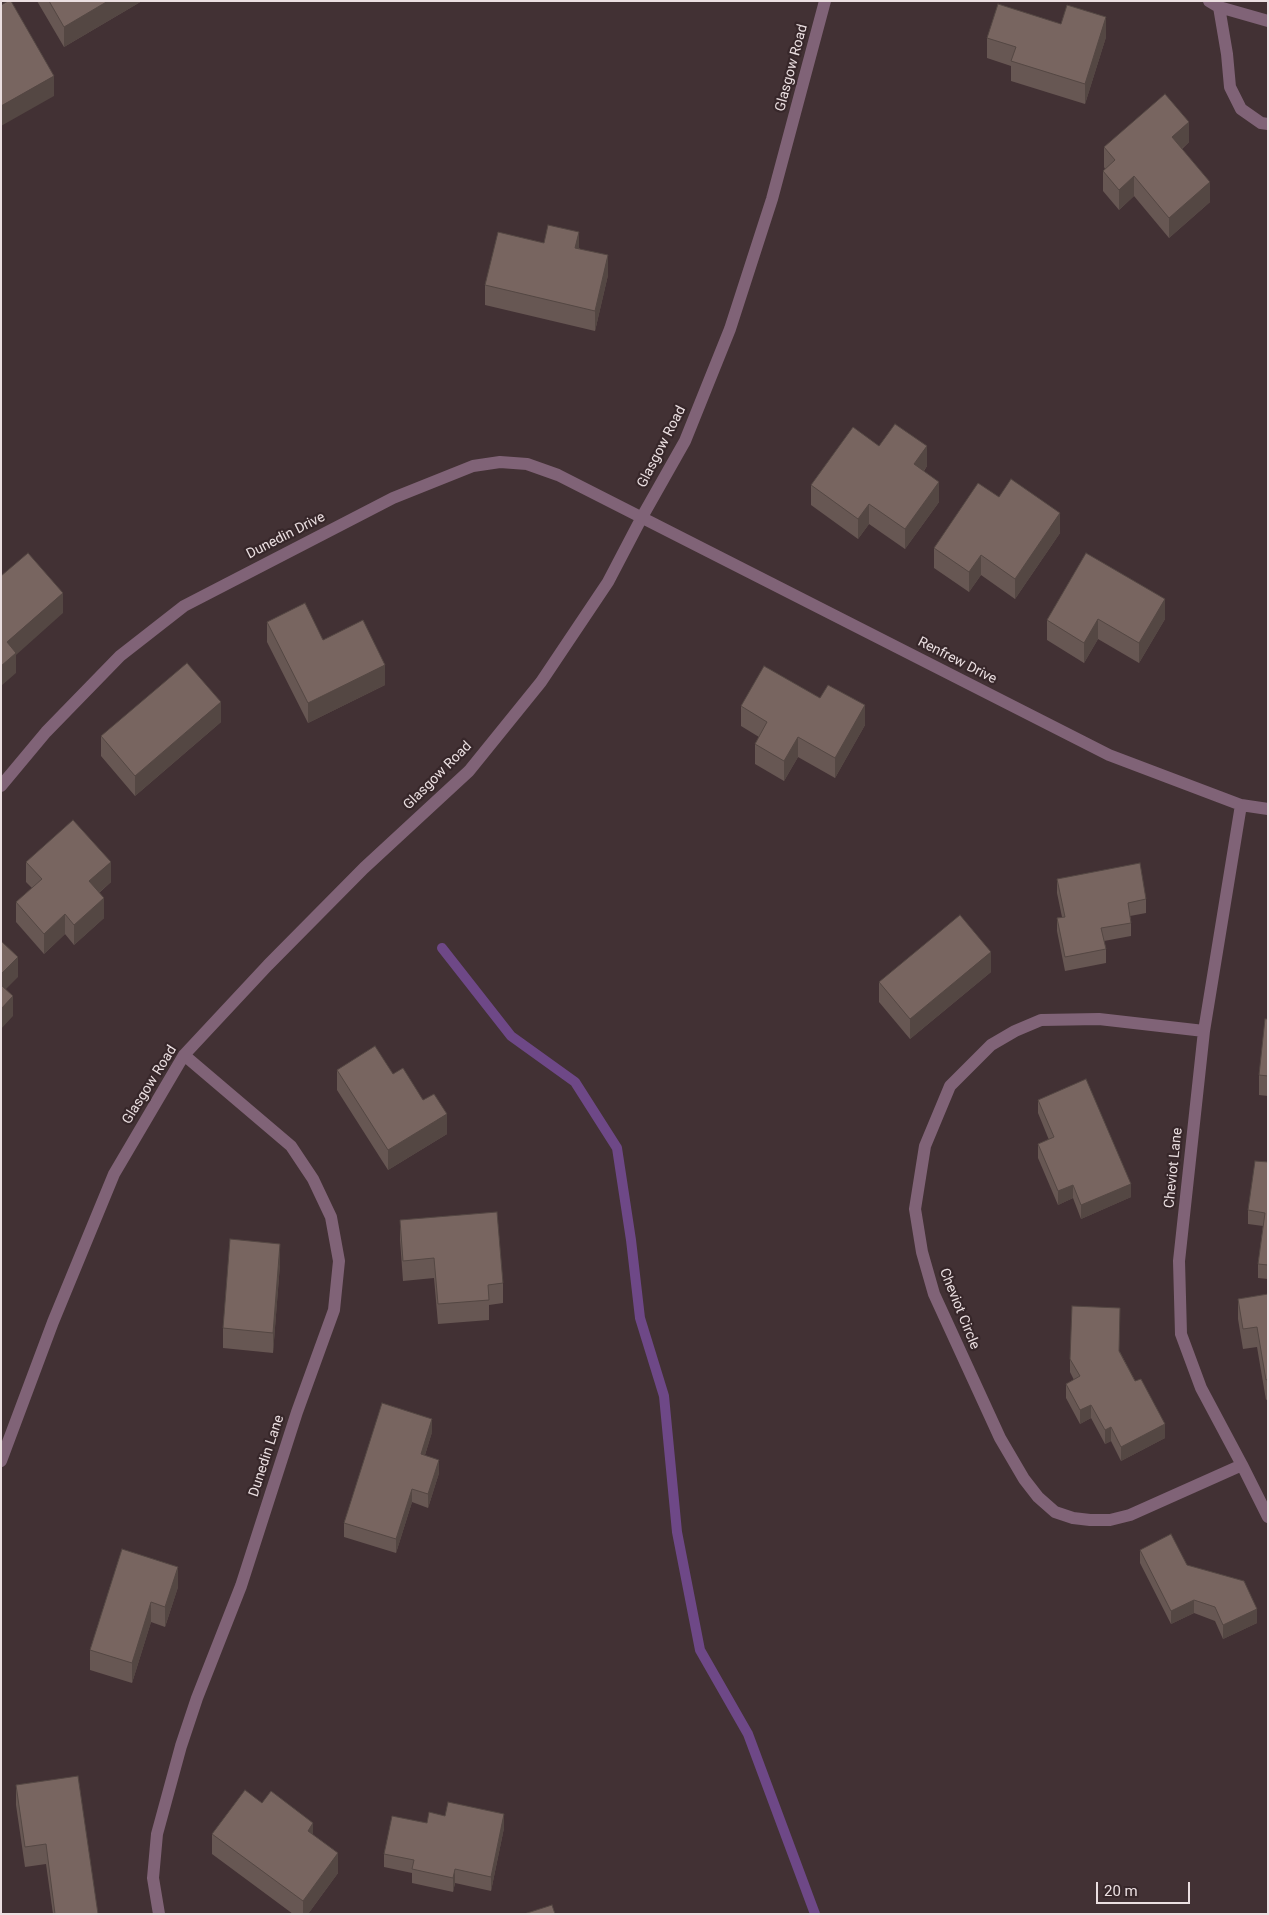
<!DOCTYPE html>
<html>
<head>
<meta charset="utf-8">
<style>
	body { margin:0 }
	#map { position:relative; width:1269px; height:1915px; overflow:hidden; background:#423134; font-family:Roboto,sans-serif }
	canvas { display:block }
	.frame { position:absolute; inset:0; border:2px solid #ebdfe1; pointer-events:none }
	.scale { position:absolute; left:1096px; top:1882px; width:94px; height:22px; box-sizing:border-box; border:2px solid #ebdfe1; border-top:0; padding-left:6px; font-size:15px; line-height:18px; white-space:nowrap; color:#ebdfe1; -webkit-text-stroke:4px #37272a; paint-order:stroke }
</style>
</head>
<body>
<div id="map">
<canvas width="1269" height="1915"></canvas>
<div class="frame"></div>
<div class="scale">20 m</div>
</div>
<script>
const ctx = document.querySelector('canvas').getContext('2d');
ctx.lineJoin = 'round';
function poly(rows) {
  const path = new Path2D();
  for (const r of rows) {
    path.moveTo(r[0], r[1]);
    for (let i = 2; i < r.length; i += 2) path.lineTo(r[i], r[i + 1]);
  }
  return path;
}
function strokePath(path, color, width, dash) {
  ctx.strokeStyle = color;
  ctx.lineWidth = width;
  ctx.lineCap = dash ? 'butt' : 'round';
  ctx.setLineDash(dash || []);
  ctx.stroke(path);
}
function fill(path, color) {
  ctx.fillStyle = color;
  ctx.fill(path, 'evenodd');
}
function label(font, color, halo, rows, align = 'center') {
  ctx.font = font + ' Roboto,sans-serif';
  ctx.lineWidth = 4.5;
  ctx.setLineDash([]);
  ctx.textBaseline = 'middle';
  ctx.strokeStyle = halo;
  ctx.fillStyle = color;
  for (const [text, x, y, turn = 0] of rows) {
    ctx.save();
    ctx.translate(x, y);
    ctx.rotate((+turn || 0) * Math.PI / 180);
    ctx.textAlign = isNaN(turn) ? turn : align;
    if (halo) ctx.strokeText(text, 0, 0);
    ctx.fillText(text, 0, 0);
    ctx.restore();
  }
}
strokePath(poly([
	[442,948,511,1036,575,1082,617,1148,631,1240,640,1318,664,1396,677,1532,700,1650,748,1734,815,1914]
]), '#6e4887', 10);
strokePath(poly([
	[1209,1,1219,7,1268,21],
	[1219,7,1227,54,1230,87,1241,109,1261,123,1268,124],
	[1,786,46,732,120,656,184,606,393,498,473,466,500,462,527,464,558,475,1109,755,1241,805,1268,809],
	[1241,805,1204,1031,1179,1261,1181,1334,1201,1388,1242,1465,1268,1517],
	[1204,1031,1099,1019,1041,1020,1015,1031,991,1045,950,1086,925,1146,915,1209,922,1252,934,1294,1000,1438,1024,1479,1038,1497,1055,1512,1073,1518,1090,1520,1110,1520,1130,1515,1242,1465],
	[1,1461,53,1322,114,1174,184,1055,268,965,364,868,469,771,541,682,608,582,642,517,685,441,730,329,772,199,825,1],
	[159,1914,153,1878,157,1834,181,1746,197,1698,241,1586,297,1412,334,1310,339,1261,331,1217,313,1179,291,1146,184,1055]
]), '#806377', 12);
fill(poly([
	[37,1,142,1,64,47],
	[1061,24,1106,37,1085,104,1011,81,1011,66,987,58,987,38],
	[1189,142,1182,149,1210,202,1169,238,1134,196,1119,210,1103,191,1103,171,1105,169,1104,167,1104,147],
	[544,243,579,248,608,275,595,331,485,305,485,285],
	[879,446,927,466,924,471,939,502,905,549,869,524,858,539,811,505,811,485],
	[999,497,1060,533,1015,599,981,575,969,592,934,568,934,548],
	[1086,553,1165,619,1139,663,1098,639,1084,663,1047,640,1047,620],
	[267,622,323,640,385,685,308,723,267,642],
	[741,706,865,725,835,778,798,757,784,781,755,764,755,744,759,737,741,726],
	[221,722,135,796,101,756,101,736],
	[26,862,111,882,99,893,104,918,74,945,65,934,44,954,16,922,16,902,32,888,26,882],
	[1057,879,1146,899,1146,913,1130,916,1131,923,1131,936,1104,941,1106,949,1106,963,1065,971,1057,931,1057,918,1062,917,1057,893],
	[991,972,910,1039,879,1002,879,982],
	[1268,1019,1268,1096,1259,1095,1259,1075],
	[337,1070,393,1074,423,1100,447,1134,388,1170,337,1090],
	[1038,1100,1131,1197,1081,1219,1073,1198,1058,1205,1038,1158,1038,1144,1049,1140,1038,1113],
	[1268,1162,1268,1279,1258,1278,1258,1264,1263,1226,1248,1224,1248,1210],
	[400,1220,503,1283,503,1303,489,1305,489,1320,438,1324,434,1278,403,1281,400,1240],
	[280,1264,273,1353,223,1348,223,1328],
	[1268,1294,1268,1399,1266,1400,1257,1347,1243,1349,1238,1319,1238,1299],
	[1120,1352,1165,1438,1121,1461,1111,1441,1105,1444,1091,1418,1080,1424,1066,1398,1066,1384,1074,1380,1070,1372,1070,1359],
	[432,1432,425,1455,439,1473,428,1508,412,1502,396,1553,344,1537,344,1523],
	[122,1549,178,1587,165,1627,151,1622,132,1683,90,1670,90,1650],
	[1140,1550,1187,1565,1257,1623,1223,1639,1215,1621,1194,1613,1171,1624,1140,1563],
	[16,1785,98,1914,53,1914,46,1864,25,1867,16,1805],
	[262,1803,313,1835,338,1873,308,1914,293,1914,212,1854,212,1834],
	[504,1828,491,1891,455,1883,453,1892,412,1883,412,1873,384,1867,384,1854]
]), '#675753');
fill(poly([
	[108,1,142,1,64,47,64,27],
	[1106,17,1106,37,1085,104,1085,84],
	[54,76,54,96,1,126,1,106],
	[1189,122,1189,142,1172,157,1172,137],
	[1134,176,1134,196,1119,210,1119,190],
	[1210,182,1210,202,1169,238,1169,218],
	[579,232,579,252,575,248],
	[608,255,608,275,595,331,595,311],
	[927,446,927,466,914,484,914,464],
	[939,482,939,502,905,549,905,529],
	[869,504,869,524,858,539,858,519],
	[1060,513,1060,533,1015,599,1015,579],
	[981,555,981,575,969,592,969,572],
	[63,593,63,613,16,655,16,673,1,686,1,666,7,642],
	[1165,599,1165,619,1139,663,1139,643],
	[1098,619,1098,639,1084,663,1084,643],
	[385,665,385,685,308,723,308,703],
	[221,702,221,722,135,796,135,776],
	[865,705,865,725,835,778,835,758],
	[798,737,798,757,784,781,784,761],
	[111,862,111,882,89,901,89,881],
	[104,898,104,918,74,945,74,925],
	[65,914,65,934,44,954,44,934],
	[991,952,991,972,910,1039,910,1019],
	[18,957,18,977,1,994,1,974],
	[13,996,13,1016,1,1029,1,1009],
	[447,1114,447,1134,388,1170,388,1150],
	[1131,1184,1131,1197,1081,1219,1081,1205],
	[1073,1185,1073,1198,1058,1205,1058,1191],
	[280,1244,280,1264,273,1353,273,1333],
	[1091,1405,1091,1418,1080,1424,1080,1410],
	[432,1419,432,1432,421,1468,421,1454],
	[1165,1424,1165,1438,1121,1461,1121,1447],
	[1111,1427,1111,1441,1105,1444,1105,1430],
	[439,1460,439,1473,428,1508,428,1494],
	[412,1489,412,1502,396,1553,396,1539],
	[178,1567,178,1587,165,1627,165,1607],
	[1194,1600,1194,1613,1171,1624,1171,1611],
	[151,1602,151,1622,132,1683,132,1663],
	[1257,1609,1257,1623,1223,1639,1223,1625],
	[504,1814,504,1828,491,1891,491,1877],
	[313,1823,313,1843,308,1831],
	[338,1853,338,1873,308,1914,303,1914,303,1901],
	[455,1869,455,1883,453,1892,453,1878]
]), '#544743');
const building = poly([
	[8,1,11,1,54,76,1,106,1,5,8,1],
	[49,1,108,1,64,27,49,1],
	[998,4,1061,24,1067,5,1106,17,1085,84,1011,61,1016,47,987,38,998,4],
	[1165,94,1189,122,1172,137,1210,182,1169,218,1134,176,1119,190,1103,171,1115,160,1104,147,1165,94],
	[548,225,579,232,575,248,608,255,595,311,485,285,498,232,544,243,548,225],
	[895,424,927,446,914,464,939,482,905,529,869,504,858,519,811,485,853,427,879,446,895,424],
	[1011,479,1060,513,1015,579,981,555,969,572,934,548,978,483,999,497,1011,479],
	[28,553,63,593,7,642,16,653,1,666,1,576,28,553],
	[1086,553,1165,599,1139,643,1098,619,1084,643,1047,620,1086,553],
	[305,603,323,640,363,620,385,665,308,703,267,622,305,603],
	[187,663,221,702,135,776,101,736,187,663],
	[764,666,820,698,828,685,865,705,835,758,798,737,784,761,755,744,767,722,741,706,764,666],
	[73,820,111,862,89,881,104,898,74,925,65,914,44,934,16,902,42,879,26,862,73,820],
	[1140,863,1146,899,1128,903,1131,923,1101,928,1106,949,1065,957,1057,918,1065,917,1057,879,1140,863],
	[960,915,991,952,910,1019,879,982,960,915],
	[1,941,18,957,1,974,1,941],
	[1,985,13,996,1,1009,1,985],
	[1265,1019,1268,1019,1268,1076,1259,1075,1265,1019],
	[375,1046,393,1074,403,1068,423,1100,434,1094,447,1114,388,1150,337,1070,375,1046],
	[1086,1079,1131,1184,1081,1205,1073,1185,1058,1191,1038,1144,1054,1137,1038,1100,1086,1079],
	[1255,1161,1268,1162,1268,1265,1258,1264,1265,1213,1248,1210,1255,1161],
	[497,1212,503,1283,488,1285,489,1300,438,1304,434,1258,403,1261,400,1220,497,1212],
	[230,1239,280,1244,273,1333,223,1328,230,1239],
	[1268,1294,1268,1379,1266,1380,1257,1327,1243,1329,1238,1299,1268,1294],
	[1072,1306,1120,1308,1119,1351,1135,1381,1141,1379,1165,1424,1121,1447,1111,1427,1105,1430,1091,1405,1080,1410,1066,1384,1080,1376,1070,1359,1072,1306],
	[382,1403,432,1419,421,1454,439,1460,428,1494,412,1489,396,1539,344,1523,382,1403],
	[1171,1534,1187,1565,1244,1581,1257,1609,1223,1625,1215,1607,1194,1600,1171,1611,1140,1550,1171,1534],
	[122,1549,178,1567,165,1607,151,1602,132,1663,90,1650,122,1549],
	[78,1776,98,1914,55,1914,46,1844,25,1847,16,1785,78,1776],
	[245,1790,262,1803,271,1791,313,1823,308,1831,338,1853,303,1901,212,1834,245,1790],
	[448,1802,504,1814,491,1877,455,1869,453,1878,412,1869,414,1860,384,1854,392,1816,427,1823,429,1812,445,1816,448,1802],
	[552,1905,555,1914,524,1914,552,1905]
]);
fill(building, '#786560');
strokePath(building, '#544743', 1);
label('14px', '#ebdfe1', '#37272a', [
	["Glasgow Road",792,68,-75],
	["Glasgow Road",662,447,-63],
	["Dunedin Drive",286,536,-27],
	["Renfrew Drive",957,661,27],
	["Glasgow Road",438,776,-45],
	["Glasgow Road",150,1085,-58],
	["Cheviot Lane",1174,1168,-84],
	["Cheviot Circle",959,1309,68],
	["Dunedin Lane",267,1456,-72]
]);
</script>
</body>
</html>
